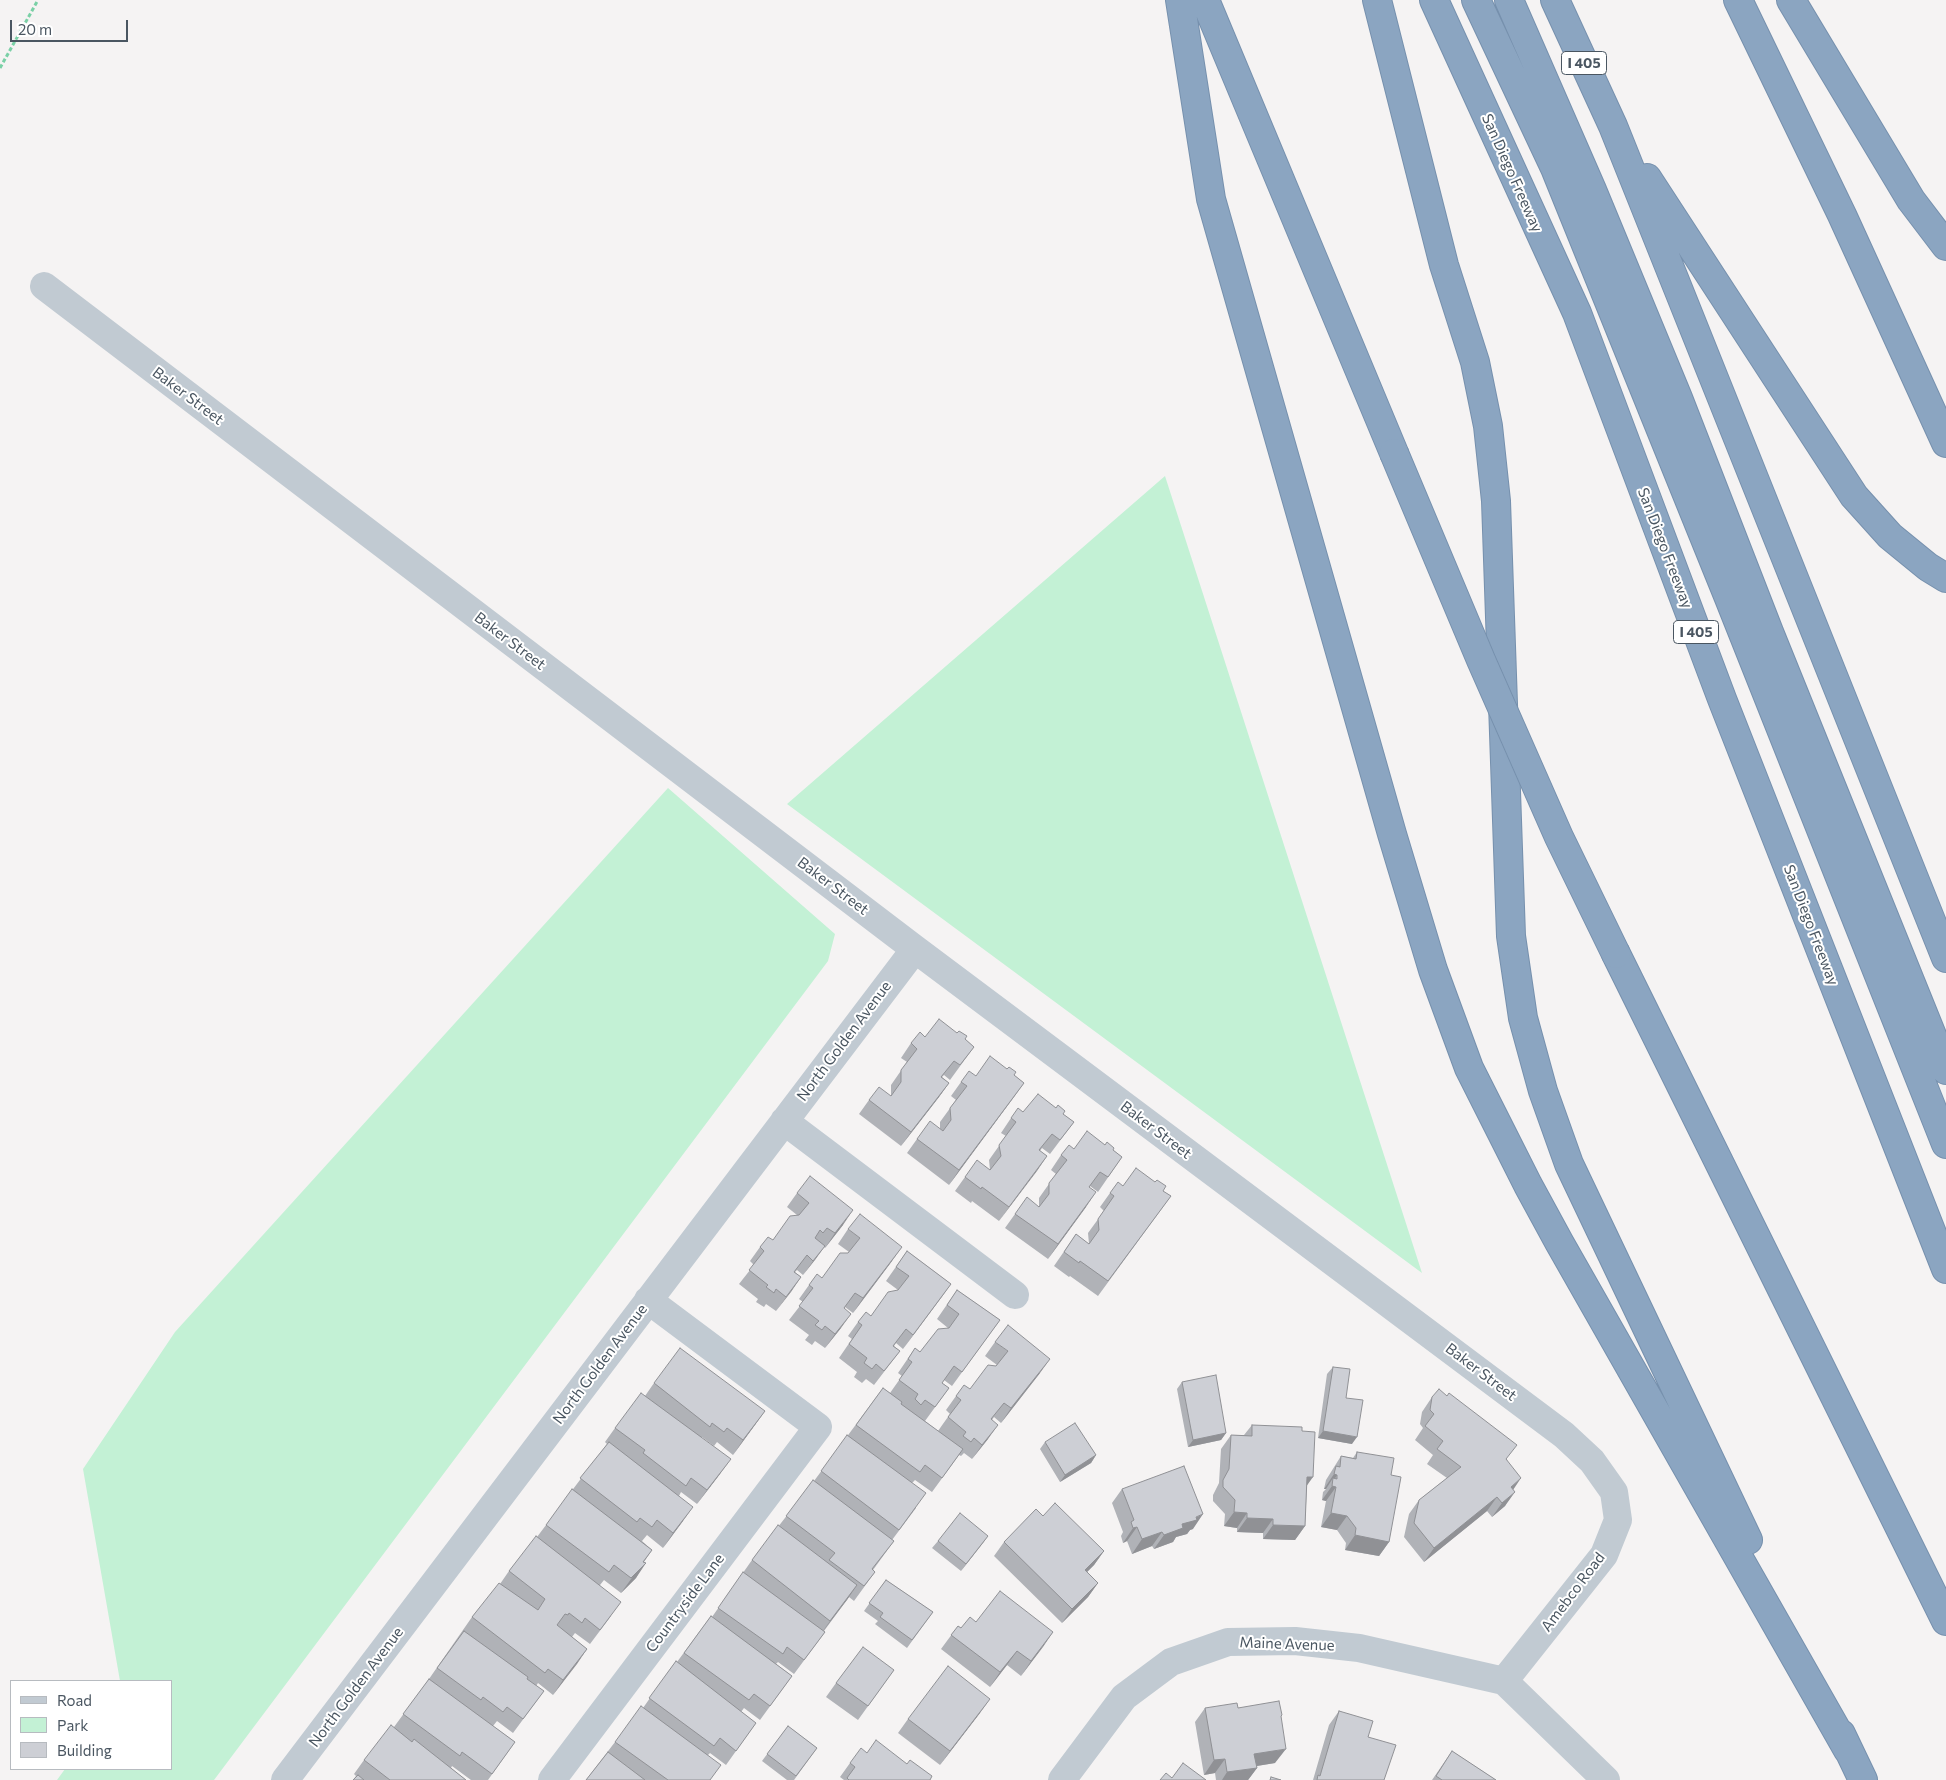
<!DOCTYPE html>
<html>
<head>
<meta charset="utf-8">
<style>
	body { margin:0 }
	#map { position:relative; width:1946px; height:1780px; overflow:hidden; background:#f5f3f3; font-family:Commissioner,sans-serif }
	canvas { display:block }
	.legend { position:absolute; left:10px; top:1680px; width:162px; height:90px; box-sizing:border-box; background:#fff; border:1px solid #b7bbc0; margin:0; padding:6px 9px; list-style:none; font-size:15px; color:#4a5661 }
	.legend li { display:flex; align-items:center; gap:10px; height:25px }
	.legend b { width:25px; border:1px solid #b7bbc0 }
	.scale { position:absolute; left:10px; top:20px; width:118px; height:22px; box-sizing:border-box; border:2px solid #4a5661; border-top:0; padding-left:6px; font-size:15px; line-height:18px; white-space:nowrap; color:#4a5661; -webkit-text-stroke:4px #fff; paint-order:stroke }
</style>
</head>
<body>
<div id="map">
<canvas width="1946" height="1780"></canvas>
<ul class="legend">
<li><b style="height:6px;background:#c1cad2"></b>Road</li>
<li><b style="height:14px;background:#c3f1d5"></b>Park</li>
<li><b style="height:14px;background:#cdcfd5"></b>Building</li>
</ul>
<div class="scale">20 m</div>
</div>
<script>
const ctx = document.querySelector('canvas').getContext('2d');
ctx.lineJoin = 'round';
function fill(path, color) {
  ctx.fillStyle = color;
  ctx.fill(path, 'evenodd');
}
function poly(rows) {
  const path = new Path2D();
  for (const r of rows) {
    path.moveTo(r[0], r[1]);
    for (let i = 2; i < r.length; i += 2) path.lineTo(r[i], r[i + 1]);
  }
  return path;
}
function strokePath(path, color, width, dash) {
  ctx.strokeStyle = color;
  ctx.lineWidth = width;
  ctx.lineCap = dash ? 'butt' : 'round';
  ctx.setLineDash(dash || []);
  ctx.stroke(path);
}
function label(font, color, halo, rows, align = 'center') {
  ctx.font = font + ' Commissioner,sans-serif';
  ctx.lineWidth = 4;
  ctx.setLineDash([]);
  ctx.textBaseline = 'middle';
  ctx.strokeStyle = halo;
  ctx.fillStyle = color;
  for (const [text, x, y, turn = 0] of rows) {
    ctx.save();
    ctx.translate(x, y);
    ctx.rotate((+turn || 0) * Math.PI / 180);
    ctx.textAlign = isNaN(turn) ? turn : align;
    if (halo) ctx.strokeText(text, 0, 0);
    ctx.fillText(text, 0, 0);
    ctx.restore();
  }
}
fill(poly([
	[1165,476,1422,1273,787,804],
	[668,788,835,934,828,961,214,1780,57,1780,65,1769,171,1769,171,1681,120,1681,83,1469,175,1332]
]), '#c3f1d5');
const highway = poly([
	[1180,0,1211,199,1392,834,1433,970,1469,1068,1528,1185,1559,1242,1848,1750],
	[1205,0,1394,453],
	[1377,0,1444,265,1475,362,1488,426,1496,501,1511,936,1523,1018,1543,1091,1569,1164,1748,1540],
	[1434,0,1577,313,1722,699,1946,1269],
	[1476,0,1555,168,1729,598,1946,1144],
	[1509,0,1592,190,1678,398,1769,632,1946,1070],
	[1555,0,1613,126,1946,958],
	[1738,0,1842,215,1946,443],
	[1791,0,1911,200,1946,246],
	[1647,178,1854,496,1890,536,1928,567,1946,578],
	[1616,954,1946,1621],
	[1841,1734,1863,1780]
]);
strokePath(highway, '#7690ad', 30);
strokePath(poly([
	[0,68,38,0]
]), '#7ad0a6', 3, [4, 2.5]);
strokePath(poly([
	[44,286,915,949,1564,1435,1592,1461,1614,1492,1618,1520,1604,1555,1504,1681],
	[784,1121,1015,1295],
	[1504,1681,1606,1780],
	[285,1780,915,949],
	[552,1780,818,1427,648,1300],
	[1062,1780,1124,1697,1171,1662,1228,1642,1295,1641,1359,1648,1504,1681]
]), '#c1cad2', 28);
strokePath(highway, '#8ba5c1', 28);
const highwayBridge = poly([
	[1394,453,1481,660,1559,837,1616,954]
]);
strokePath(highwayBridge, '#7690ad', 30, []);
strokePath(highwayBridge, '#8ba5c1', 28);
fill(poly([
	[925,1037,965,1039,974,1047,950,1080,944,1075,942,1077,949,1083,939,1097,901,1146,859,1114,869,1100,891,1096,891,1085,907,1062,901,1058,911,1043],
	[1014,1075,1024,1083,949,1185,907,1153,917,1139,940,1130,940,1122,956,1100,951,1096,961,1082,976,1076],
	[1063,1114,1074,1122,1050,1154,1042,1148,1040,1151,1047,1156,999,1221,972,1201,971,1203,955,1191,965,1177,990,1170,989,1160,1006,1136,1001,1133,1011,1118],
	[1105,1145,1113,1150,1122,1157,1098,1192,1090,1186,1086,1207,1048,1259,1005,1228,1015,1214,1039,1206,1039,1198,1056,1174,1051,1170,1061,1155,1074,1149],
	[1123,1186,1163,1191,1171,1196,1098,1296,1070,1276,1069,1277,1054,1266,1076,1234,1089,1244,1088,1233,1104,1211,1100,1207,1110,1193],
	[797,1193,843,1225,825,1248,824,1247,803,1275,797,1270,795,1272,801,1277,776,1311,766,1304,764,1307,756,1302,758,1299,739,1284,754,1265,750,1261,760,1247,773,1240,797,1215,787,1207],
	[848,1229,892,1261,853,1313,845,1307,844,1309,841,1328,825,1348,815,1341,812,1345,805,1340,809,1335,789,1320,803,1302,799,1299,809,1285,822,1278,849,1252,838,1244],
	[907,1251,951,1284,903,1349,896,1343,894,1346,900,1351,874,1385,866,1379,862,1383,854,1377,857,1372,839,1358,852,1339,848,1336,858,1322,871,1316,898,1290,886,1281],
	[957,1290,1000,1320,952,1386,944,1380,942,1383,949,1388,925,1421,938,1431,950,1414,946,1410,956,1396,970,1389,996,1366,997,1365,985,1356,995,1342,1040,1373,1001,1423,994,1417,992,1420,988,1439,972,1459,964,1453,961,1456,959,1455,932,1492,915,1480,912,1483,916,1508,892,1540,894,1541,873,1570,875,1572,854,1601,849,1597,824,1631,825,1632,794,1674,778,1662,776,1664,792,1676,760,1720,744,1708,741,1712,756,1723,726,1765,710,1753,708,1755,710,1780,586,1780,615,1742,643,1708,676,1661,677,1662,711,1616,712,1617,752,1560,814,1481,883,1388,890,1393,902,1376,898,1373,915,1348,920,1352,948,1328,937,1319],
	[1333,1367,1346,1398,1352,1444,1318,1438,1327,1374],
	[1182,1382,1226,1433,1221,1440,1188,1447,1177,1389],
	[654,1383,765,1411,733,1455,717,1442,714,1446,702,1437,702,1438,720,1474,697,1504,681,1492,679,1496,683,1521,663,1548,647,1535,642,1541,652,1550,644,1562,636,1578,621,1593,604,1580,600,1585,611,1616,590,1644,575,1633,572,1637,587,1649,553,1695,538,1683,536,1686,544,1691,513,1733,497,1721,493,1726,515,1742,488,1780,471,1780,452,1766,451,1768,466,1780,353,1780,356,1776,354,1774,364,1760,394,1727,429,1679,472,1617,500,1584,509,1571,537,1537,607,1444,605,1442,615,1428,645,1396],
	[1432,1397,1507,1459,1513,1490,1505,1506,1492,1517,1487,1511,1424,1562,1404,1537,1409,1514,1419,1500,1447,1478,1427,1464,1433,1455,1415,1440,1423,1428,1420,1424,1422,1412],
	[1252,1425,1302,1431,1307,1485,1305,1526,1295,1540,1263,1539,1263,1533,1237,1532,1237,1528,1224,1526,1225,1514,1213,1501,1213,1495,1219,1483,1221,1449,1231,1435,1244,1435],
	[1045,1442,1096,1455,1091,1463,1060,1482,1040,1449],
	[1357,1452,1391,1475,1389,1542,1379,1556,1345,1550,1346,1543,1337,1530,1321,1527,1326,1501,1322,1500,1323,1492,1326,1489,1324,1489,1326,1480,1341,1456,1353,1458],
	[1122,1489,1193,1529,1190,1530,1187,1534,1176,1537,1173,1542,1154,1549,1152,1546,1132,1554,1127,1541,1123,1543,1121,1536,1123,1532,1112,1503],
	[1043,1516,1104,1551,1094,1565,1087,1572,1098,1583,1088,1597,1062,1623,994,1556,1004,1542],
	[988,1536,961,1571,932,1548,938,1541],
	[886,1580,933,1612,907,1648,875,1624,878,1621,864,1611],
	[976,1622,1053,1632,1021,1676,1007,1665,990,1687,941,1649,958,1626,961,1628],
	[894,1670,858,1720,826,1697,836,1683],
	[1205,1708,1238,1708,1281,1717,1275,1763,1257,1766,1257,1768,1248,1780,1216,1780,1215,1773,1204,1775,1195,1722],
	[1339,1711,1368,1737,1384,1780,1313,1780,1329,1725],
	[980,1713,940,1765,898,1733,908,1719],
	[788,1726,817,1748,794,1780,787,1780,762,1761],
	[1452,1751,1496,1780,1432,1780],
	[867,1753,930,1780,844,1780,840,1777,850,1763]
]), '#b0b2b7');
fill(poly([
	[949,1083,939,1097,901,1146,911,1132],
	[1024,1083,1014,1097,949,1185,959,1170],
	[1047,1156,1037,1171,999,1221,1009,1207],
	[1096,1192,1086,1207,1048,1259,1058,1244],
	[853,1210,843,1225,825,1248,835,1233],
	[825,1246,815,1260,803,1275,813,1261],
	[902,1247,892,1261,853,1313,863,1298],
	[801,1277,791,1292,776,1311,786,1297],
	[951,1284,941,1298,903,1349,913,1335],
	[851,1314,841,1328,825,1348,835,1334],
	[1050,1359,1040,1373,1001,1423,1011,1408],
	[765,1411,755,1425,733,1455,743,1440],
	[998,1425,988,1439,972,1459,982,1445],
	[1323,1431,1357,1437,1352,1444,1318,1438],
	[1226,1433,1221,1440,1188,1447,1193,1440],
	[1096,1455,1091,1463,1060,1482,1065,1475],
	[731,1459,720,1474,697,1504,707,1490],
	[1334,1474,1337,1475,1333,1482,1333,1478,1326,1489,1324,1489],
	[1307,1477,1313,1477,1303,1491],
	[1521,1478,1511,1493,1511,1487],
	[1332,1486,1336,1487,1326,1501,1322,1500],
	[1515,1492,1505,1506,1492,1517,1502,1503],
	[1497,1497,1487,1511,1424,1562,1434,1548],
	[693,1507,683,1521,663,1548,673,1533],
	[1234,1512,1247,1513,1237,1528,1224,1526],
	[1331,1513,1347,1516,1337,1530,1321,1527],
	[1203,1514,1193,1529,1190,1530,1187,1534,1176,1537,1173,1542,1154,1549,1164,1535,1182,1524],
	[1247,1518,1273,1519,1263,1533,1237,1532],
	[1273,1525,1305,1526,1295,1540,1263,1539],
	[1137,1527,1127,1541,1123,1543,1133,1528],
	[1162,1532,1152,1546,1132,1554,1142,1539],
	[1355,1535,1389,1542,1379,1556,1345,1550],
	[988,1536,983,1543,961,1571,966,1564],
	[652,1550,642,1564,646,1563,636,1578,621,1593],
	[1104,1551,1094,1565,1075,1584,1085,1570],
	[1098,1583,1088,1597,1062,1623,1072,1609],
	[857,1585,847,1600,820,1635,830,1621],
	[1053,1632,1043,1647,1021,1676,1031,1661],
	[587,1649,577,1664,553,1695,563,1680],
	[1017,1651,1007,1665,990,1687,1000,1672],
	[990,1699,980,1713,940,1765,950,1751],
	[1286,1749,1275,1763,1244,1768,1254,1754],
	[1225,1759,1215,1773,1204,1775,1214,1760],
	[1257,1768,1248,1780,1222,1780,1227,1772]
]), '#909195');
const building = poly([
	[939,1019,957,1033,959,1031,967,1036,965,1039,974,1047,960,1065,954,1061,941,1077,949,1083,911,1132,869,1100,879,1087,891,1096,901,1082,901,1070,917,1049,911,1043,920,1032,925,1037,939,1019],
	[990,1056,1007,1069,1009,1067,1016,1072,1014,1075,1024,1083,959,1170,917,1139,930,1121,943,1131,951,1120,950,1108,967,1086,961,1082,969,1071,976,1076,990,1056],
	[1038,1094,1056,1108,1058,1105,1065,1111,1063,1114,1074,1122,1060,1140,1052,1134,1039,1150,1047,1156,1009,1207,982,1187,981,1189,965,1177,977,1160,990,1170,1001,1156,999,1145,1016,1122,1011,1118,1018,1108,1023,1112,1038,1094],
	[1087,1131,1105,1145,1107,1142,1114,1148,1113,1150,1122,1157,1108,1177,1100,1172,1089,1187,1096,1192,1058,1244,1015,1214,1027,1197,1039,1207,1049,1194,1049,1183,1067,1160,1061,1155,1069,1145,1074,1149,1087,1131],
	[1136,1168,1155,1182,1157,1180,1166,1186,1163,1191,1171,1196,1108,1281,1080,1261,1079,1263,1064,1252,1076,1234,1089,1244,1099,1230,1098,1219,1114,1196,1110,1193,1118,1182,1123,1186,1136,1168],
	[810,1176,853,1210,835,1233,827,1228,823,1233,820,1230,815,1238,825,1246,813,1261,807,1255,794,1272,801,1277,786,1297,776,1289,774,1293,766,1287,768,1285,749,1270,764,1251,760,1247,768,1237,773,1240,790,1216,799,1215,809,1203,797,1193,810,1176],
	[860,1214,902,1247,863,1298,855,1293,844,1308,851,1314,835,1334,825,1326,822,1330,815,1325,819,1321,799,1306,813,1288,809,1285,817,1274,822,1278,840,1253,848,1253,860,1238,848,1229,860,1214],
	[907,1251,951,1284,913,1335,906,1329,893,1346,900,1351,884,1371,876,1364,872,1369,864,1363,867,1358,849,1344,862,1325,858,1322,866,1312,871,1316,888,1292,898,1290,909,1276,896,1267,907,1251],
	[957,1290,1000,1320,962,1372,954,1366,942,1383,949,1388,935,1407,925,1400,921,1405,915,1399,918,1394,899,1380,912,1362,908,1359,915,1348,920,1352,938,1329,949,1328,959,1314,947,1305,957,1290],
	[1008,1325,1050,1359,1011,1408,1004,1403,991,1419,998,1425,982,1445,974,1438,971,1442,963,1436,966,1432,948,1417,961,1400,956,1396,964,1385,970,1389,988,1365,996,1366,1008,1351,995,1342,1008,1325],
	[680,1348,765,1411,743,1440,727,1428,724,1432,712,1423,710,1427,654,1383,680,1348],
	[1333,1367,1350,1369,1346,1398,1363,1400,1357,1437,1323,1431,1333,1367],
	[1216,1375,1226,1433,1193,1440,1182,1382,1216,1375],
	[883,1388,902,1402,901,1404,963,1449,942,1478,925,1465,920,1472,856,1425,883,1388],
	[1439,1389,1447,1396,1449,1393,1517,1445,1506,1459,1521,1478,1511,1487,1515,1492,1502,1503,1497,1497,1434,1548,1414,1523,1419,1500,1461,1467,1437,1449,1443,1441,1425,1426,1434,1414,1430,1410,1432,1397,1439,1389],
	[641,1393,731,1459,707,1490,691,1478,686,1486,643,1453,645,1450,615,1428,641,1393],
	[1075,1423,1096,1455,1065,1475,1045,1442,1075,1423],
	[1252,1425,1302,1427,1302,1431,1315,1432,1313,1477,1307,1477,1305,1526,1273,1525,1273,1519,1247,1518,1247,1513,1234,1512,1235,1500,1223,1487,1223,1480,1229,1469,1231,1435,1252,1436,1252,1425],
	[847,1435,926,1493,899,1530,821,1471,847,1435],
	[609,1442,693,1507,673,1533,657,1520,652,1527,640,1518,637,1522,580,1478,609,1442],
	[1357,1452,1394,1458,1391,1475,1401,1477,1389,1542,1355,1535,1356,1528,1347,1516,1331,1513,1336,1487,1332,1486,1333,1478,1337,1479,1337,1475,1334,1474,1336,1466,1340,1467,1341,1456,1356,1459,1357,1452],
	[1184,1466,1203,1514,1196,1517,1197,1520,1182,1524,1183,1528,1164,1535,1162,1532,1142,1539,1137,1527,1133,1528,1131,1522,1134,1520,1122,1489,1184,1466],
	[813,1480,894,1541,872,1569,875,1572,864,1586,829,1560,835,1553,786,1516,813,1480],
	[572,1489,652,1550,643,1562,646,1563,631,1578,614,1565,609,1572,546,1525,572,1489],
	[1055,1503,1104,1551,1085,1570,1098,1583,1072,1609,1004,1542,1036,1509,1043,1516,1055,1503],
	[960,1513,988,1536,966,1564,938,1541,960,1513],
	[778,1525,857,1585,830,1621,752,1560,778,1525],
	[536,1536,621,1602,600,1630,585,1618,582,1623,569,1613,568,1615,565,1614,557,1625,587,1649,563,1680,548,1669,545,1673,472,1617,499,1583,538,1610,545,1599,509,1571,536,1536],
	[743,1572,825,1632,804,1660,787,1647,783,1654,718,1608,743,1572],
	[886,1580,933,1612,912,1640,880,1617,883,1613,869,1603,886,1580],
	[1000,1591,1053,1632,1031,1661,1017,1651,1000,1672,951,1635,958,1626,961,1628,970,1617,976,1622,1000,1591],
	[711,1616,792,1676,770,1706,754,1694,749,1700,684,1653,711,1616],
	[464,1631,528,1677,527,1679,544,1691,523,1719,507,1707,503,1712,483,1697,481,1700,437,1668,464,1631],
	[863,1647,894,1670,868,1706,836,1683,863,1647],
	[676,1661,756,1723,736,1751,720,1738,714,1746,649,1698,676,1661],
	[948,1666,990,1699,950,1751,908,1719,948,1666],
	[429,1679,515,1742,492,1774,462,1752,460,1756,403,1714,429,1679],
	[1279,1701,1282,1715,1281,1716,1286,1749,1254,1754,1257,1768,1227,1772,1225,1759,1214,1760,1205,1708,1237,1703,1238,1708,1279,1701],
	[641,1706,721,1765,710,1780,668,1780,615,1742,641,1706],
	[1339,1711,1373,1721,1368,1737,1396,1745,1384,1780,1317,1780,1318,1775,1320,1776,1339,1711],
	[391,1725,412,1742,414,1739,466,1780,390,1780,364,1760,391,1725],
	[788,1726,817,1748,796,1776,767,1754,788,1726],
	[876,1740,907,1764,910,1760,932,1776,930,1780,849,1780,847,1778,855,1767,850,1763,861,1748,867,1753,876,1740],
	[1452,1751,1496,1780,1442,1780,1436,1776,1452,1751],
	[608,1752,645,1780,586,1780,608,1752],
	[1183,1763,1206,1780,1160,1780,1166,1773,1172,1778,1183,1763],
	[358,1775,364,1780,353,1780,358,1775],
	[1271,1777,1281,1780,1270,1780,1271,1777]
]);
fill(building, '#cdcfd5');
strokePath(building, '#909195', 1);
for (const [x, y, w] of [
	[1584,63,45],
	[1696,632,45]
]) {
  const box = new Path2D();
  box.roundRect(x - w / 2, y - 11.5, w, 23, 4);
  ctx.fillStyle = '#fff';
  ctx.fill(box);
  strokePath(box, '#4a5661', 1);
}
label('bold 14px', '#4a5661', null, [
	["I 405",1584,63],
	["I 405",1696,632]
]);
label('15px', '#4a5661', '#fff', [
	["San Diego Freeway",1512,173,66],
	["Baker Street",188,396,37],
	["San Diego Freeway",1665,548,69],
	["Baker Street",510,641,37],
	["Baker Street",833,886,37],
	["San Diego Freeway",1811,925,69],
	["North Golden Avenue",844,1041,-53],
	["Baker Street",1156,1130,37],
	["North Golden Avenue",600,1364,-53],
	["Baker Street",1481,1372,37],
	["Amebco Road",1573,1592,-53],
	["Countryside Lane",685,1603,-53],
	["Maine Avenue",1287,1644,2],
	["North Golden Avenue",356,1687,-53]
]);
</script>
</body>
</html>
